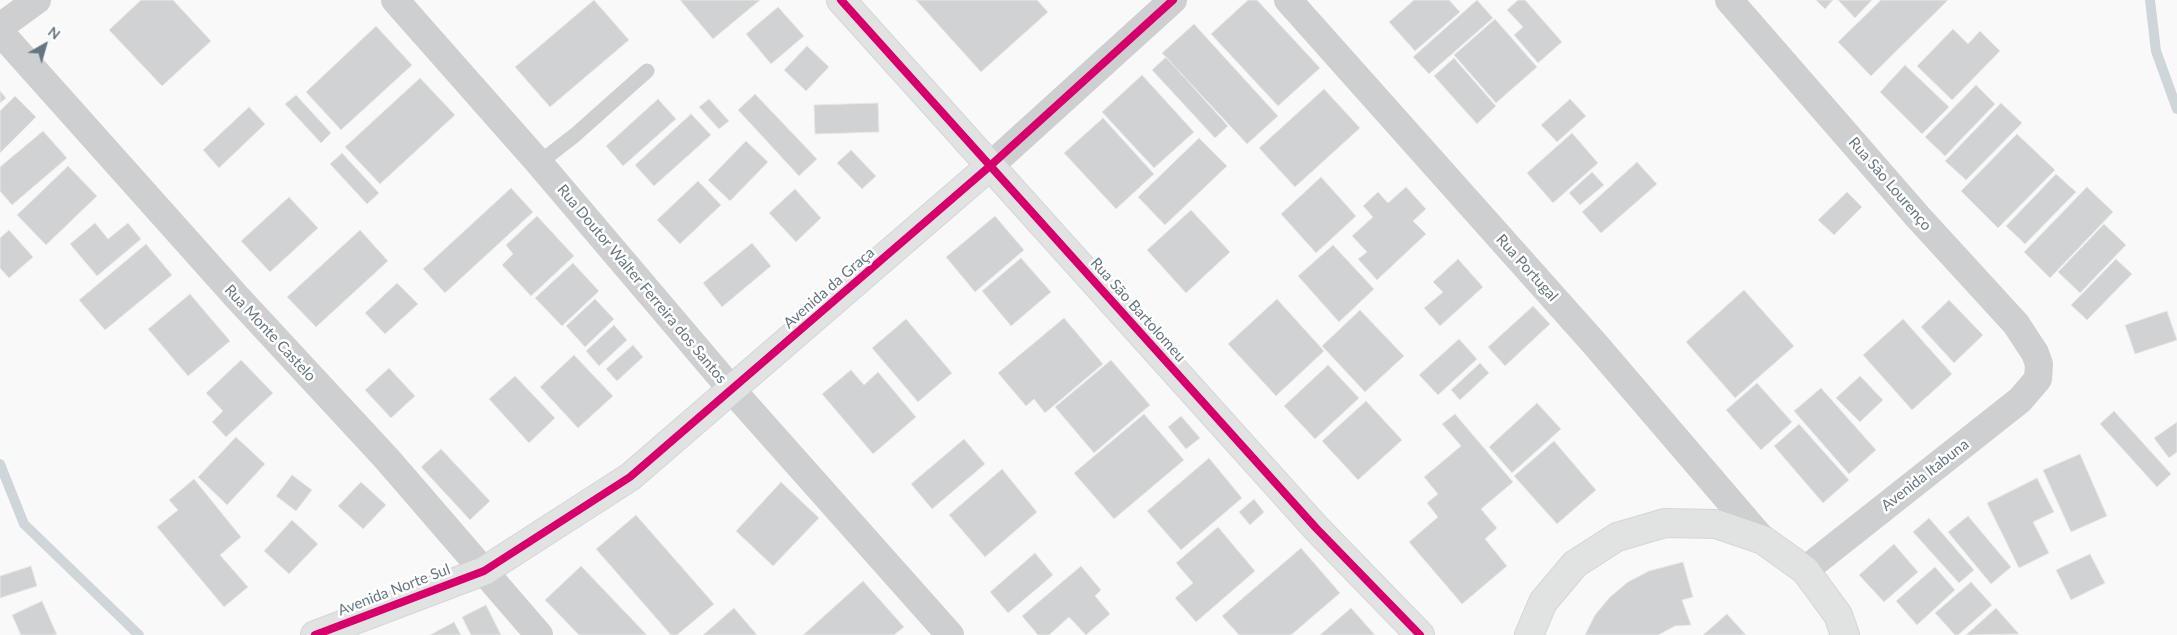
<!DOCTYPE html>
<html>
<head>
<meta charset="utf-8">
<style>
	body { margin:0 }
	#map { position:relative; width:2177px; height:635px; overflow:hidden; background:#f9f9f9; font-family:Lato,sans-serif }
	canvas { display:block }
	.north { position:absolute; left:20px; top:20px; width:50px; height:50px; -webkit-text-stroke:4px #fff; paint-order:stroke; rotate:38deg; font-size:14px; font-weight:700; line-height:20px; text-align:center; color:#657683 }
	.north::after { content:''; display:block; margin:auto; width:18px; height:22px; background:#657683; clip-path:polygon(50% 0,100% 100%,50% 72%,0 100%) }
</style>
</head>
<body>
<div id="map">
<canvas width="2177" height="635"></canvas>
<div class="north">N</div>
</div>
<script>
const ctx = document.querySelector('canvas').getContext('2d');
ctx.lineJoin = 'round';
function poly(rows) {
  const path = new Path2D();
  for (const r of rows) {
    path.moveTo(r[0], r[1]);
    for (let i = 2; i < r.length; i += 2) path.lineTo(r[i], r[i + 1]);
  }
  return path;
}
function strokePath(path, color, width, dash) {
  ctx.strokeStyle = color;
  ctx.lineWidth = width;
  ctx.lineCap = dash ? 'butt' : 'round';
  ctx.setLineDash(dash || []);
  ctx.stroke(path);
}
function fill(path, color) {
  ctx.fillStyle = color;
  ctx.fill(path, 'evenodd');
}
function label(font, color, halo, rows, align = 'center') {
  ctx.font = font + ' Lato,sans-serif';
  ctx.lineWidth = 5;
  ctx.setLineDash([]);
  ctx.textBaseline = 'middle';
  ctx.strokeStyle = halo;
  ctx.fillStyle = color;
  for (const [text, x, y, turn = 0] of rows) {
    ctx.save();
    ctx.translate(x, y);
    ctx.rotate((+turn || 0) * Math.PI / 180);
    ctx.textAlign = isNaN(turn) ? turn : align;
    if (halo) ctx.strokeText(text, 0, 0);
    ctx.fillText(text, 0, 0);
    ctx.restore();
  }
}
strokePath(poly([
	[2150,0,2156,51,2177,109],
	[0,464,24,524,139,635]
]), '#ced6d9', 10);
const building = poly([
	[141,0,173,0,211,41,162,86,109,30,141,0],
	[594,0,629,40,550,107,515,67,594,0],
	[680,0,760,0,713,39,680,0],
	[916,0,1037,0,1048,12,981,72,916,0],
	[1248,0,1257,0,1320,68,1278,106,1211,34,1248,0],
	[1414,0,1449,0,1460,12,1415,51,1389,22,1414,0],
	[1477,0,1493,18,1429,74,1413,57,1477,0],
	[1518,0,1525,0,1562,42,1538,63,1514,35,1523,27,1507,10,1518,0],
	[1816,0,1833,0,1825,9,1816,0],
	[1838,0,1872,0,1855,18,1838,0],
	[1881,0,1948,0,1871,76,1838,42,1881,0],
	[778,7,804,36,771,64,746,34,778,7],
	[1495,19,1537,67,1496,103,1454,55,1495,19],
	[1194,24,1278,116,1247,144,1162,53,1194,24],
	[376,26,412,65,341,130,306,92,376,26],
	[1953,29,1968,44,1980,31,2000,51,1952,100,1917,66,1953,29],
	[807,46,829,67,806,91,784,70,807,46],
	[1166,57,1228,126,1215,138,1152,70,1166,57],
	[1454,58,1496,106,1477,124,1434,76,1454,58],
	[1905,65,1949,107,1922,134,1880,92,1905,65],
	[1142,75,1194,132,1154,168,1102,112,1142,75],
	[420,78,455,115,380,184,345,147,420,78],
	[1976,85,1995,104,1945,156,1925,137,1976,85],
	[1324,89,1360,128,1295,187,1259,148,1324,89],
	[0,91,6,98,0,103,0,91],
	[755,94,817,159,799,176,738,110,755,94],
	[296,95,331,133,321,143,285,104,296,95],
	[15,96,36,117,0,153,0,111,15,96],
	[658,99,676,119,623,166,606,146,658,99],
	[709,99,729,121,719,129,699,107,709,99],
	[1570,99,1586,116,1557,142,1541,125,1570,99],
	[878,103,879,132,815,134,814,105,878,103],
	[2001,103,2022,123,1966,180,1945,161,2001,103],
	[249,107,265,124,219,168,203,150,249,107],
	[691,114,711,135,654,186,635,165,691,114],
	[1103,118,1154,174,1116,209,1064,153,1103,118],
	[43,131,67,158,12,205,0,191,0,167,43,131],
	[1572,133,1598,163,1553,203,1527,173,1572,133],
	[2017,134,2055,170,1998,228,1961,191,2017,134],
	[1199,138,1227,166,1165,225,1138,197,1199,138],
	[746,141,768,162,730,201,708,180,746,141],
	[851,150,876,176,862,189,837,163,851,150],
	[342,153,379,193,367,204,330,164,342,153],
	[1637,162,1657,184,1601,233,1582,212,1637,162],
	[68,166,97,196,46,245,17,215,68,166],
	[1592,172,1604,185,1580,205,1569,193,1592,172],
	[2056,174,2076,192,2025,244,2006,226,2056,174],
	[1321,177,1356,216,1316,253,1281,214,1321,177],
	[698,181,721,205,680,244,657,220,698,181],
	[1406,187,1426,209,1413,221,1426,234,1377,280,1358,259,1367,252,1352,236,1373,217,1363,206,1378,192,1388,203,1406,187],
	[2087,187,2113,212,2050,278,2024,252,2087,187],
	[511,188,533,212,445,293,423,269,511,188],
	[795,189,821,218,796,242,769,213,795,189],
	[1847,192,1862,207,1834,235,1818,220,1847,192],
	[289,197,318,228,270,272,241,241,289,197],
	[1191,210,1230,252,1186,293,1147,250,1191,210],
	[537,216,574,256,531,296,502,265,513,254,506,245,537,216],
	[995,216,1024,250,975,292,946,257,995,216],
	[95,223,108,239,128,223,141,239,97,276,70,244,95,223],
	[2104,224,2126,245,2080,293,2058,272,2104,224],
	[9,230,33,257,9,278,0,268,0,238,9,230],
	[360,230,388,261,316,327,287,297,360,230],
	[752,243,771,266,722,307,703,283,752,243],
	[146,244,172,275,105,330,79,300,146,244],
	[1333,245,1374,289,1339,322,1298,276,1333,245],
	[1021,258,1051,292,1011,326,982,291,1021,258],
	[1458,259,1483,287,1440,326,1424,308,1443,292,1433,282,1458,259],
	[2116,259,2132,274,2087,320,2071,305,2116,259],
	[573,263,599,291,562,326,535,298,573,263],
	[397,283,418,304,385,334,365,313,397,283],
	[1744,290,1794,346,1735,398,1686,342,1744,290],
	[190,294,230,341,188,376,148,329,190,294],
	[595,299,614,319,585,347,566,326,595,299],
	[1277,299,1324,351,1276,396,1228,344,1277,299],
	[1949,300,1983,335,1954,363,1921,327,1949,300],
	[1533,306,1550,324,1505,366,1488,347,1533,306],
	[1360,310,1404,356,1365,392,1322,346,1360,310],
	[2167,311,2177,340,2135,354,2125,325,2167,311],
	[1064,318,1103,364,1045,413,1034,399,1026,406,998,373,1064,318],
	[906,319,952,373,918,402,872,348,906,319],
	[1903,319,1952,374,1912,410,1863,355,1903,319],
	[614,325,627,340,599,366,586,351,614,325],
	[1459,339,1477,359,1438,395,1419,375,1459,339],
	[633,345,643,357,617,381,606,369,633,345],
	[574,355,613,396,578,428,540,387,574,355],
	[241,360,273,393,226,437,212,422,223,411,206,393,241,360],
	[1111,360,1150,405,1094,453,1055,407,1111,360],
	[1480,363,1489,373,1460,400,1451,390,1480,363],
	[1328,365,1359,398,1315,439,1284,406,1328,365],
	[389,368,415,396,391,418,365,390,389,368],
	[851,370,864,385,878,372,916,417,873,454,822,394,851,370],
	[515,376,555,418,529,443,489,399,515,376],
	[1860,376,1883,400,1860,422,1836,398,1860,376],
	[1757,383,1792,422,1761,450,1726,410,1757,383],
	[1821,388,1876,450,1849,474,1794,411,1821,388],
	[1366,401,1402,440,1358,480,1322,441,1366,401],
	[1537,403,1561,429,1512,473,1489,447,1537,403],
	[2114,411,2171,474,2157,487,2100,424,2114,411],
	[1144,414,1184,460,1114,519,1074,473,1144,414],
	[1455,414,1513,482,1481,509,1497,528,1485,539,1507,566,1462,604,1409,542,1438,517,1427,503,1438,494,1424,477,1461,446,1442,424,1455,414],
	[1181,416,1200,438,1186,449,1168,427,1181,416],
	[2177,422,2177,452,2169,458,2154,438,2177,422],
	[1799,424,1849,480,1823,503,1774,446,1799,424],
	[236,437,265,464,227,505,198,477,236,437],
	[964,439,985,464,932,509,911,484,964,439],
	[1554,441,1596,490,1557,524,1514,476,1554,441],
	[441,449,490,501,470,520,421,467,441,449],
	[2080,454,2107,516,2071,532,2043,470,2080,454],
	[1209,458,1242,498,1181,550,1147,511,1209,458],
	[1002,469,1037,512,985,557,949,515,1002,469],
	[292,475,312,490,296,511,276,496,292,475],
	[2037,478,2054,512,2033,522,2049,553,2019,568,1987,503,2037,478],
	[194,479,241,537,220,555,248,587,224,607,157,527,178,510,169,500,194,479],
	[361,482,386,505,363,529,338,506,361,482],
	[781,482,819,518,773,566,736,531,781,482],
	[1254,499,1264,512,1250,525,1239,512,1254,499],
	[636,515,714,604,677,635,671,635,596,549,636,515],
	[1968,516,2011,567,1991,584,1948,532,1968,516],
	[1929,518,1974,570,1959,583,1913,532,1929,518],
	[292,520,318,544,289,574,264,551,292,520],
	[1218,527,1255,571,1196,622,1175,598,1193,583,1176,563,1218,527],
	[1894,544,1918,572,1884,602,1859,575,1894,544],
	[1301,548,1340,593,1291,635,1239,635,1222,616,1301,548],
	[1035,553,1053,575,1008,613,990,592,1035,553],
	[2090,554,2105,583,2071,600,2056,570,2090,554],
	[1683,562,1693,597,1682,600,1691,625,1675,626,1658,635,1585,635,1595,615,1610,597,1628,582,1649,571,1683,562],
	[31,566,37,586,0,598,0,576,31,566],
	[581,566,647,635,579,635,545,600,581,566],
	[1081,566,1101,590,1095,596,1110,614,1086,635,1069,617,1049,635,1038,635,1022,616,1081,566],
	[1935,567,1955,590,1917,625,1896,601,1935,567],
	[863,581,904,627,894,635,803,635,863,581],
	[1971,582,1992,605,1958,635,1955,635,1935,613,1971,582],
	[42,601,57,635,21,635,12,615,42,601],
	[486,605,501,635,471,635,462,617,486,605],
	[734,608,757,635,703,635,734,608],
	[1351,608,1375,635,1320,635,1351,608],
	[1996,608,2019,634,1967,635,1966,635,1996,608],
	[1727,614,1746,635,1703,635,1727,614],
	[454,622,461,635,430,635,454,622]
]);
fill(building, '#d0d2d3');
strokePath(building, '#e8e8e8', 1);
const secondary = poly([
	[841,0,1316,528,1420,635],
	[315,635,484,571,630,477,990,166],
	[1529,635,1543,602,1575,564,1617,537,1665,523,1716,524,1763,540,1805,570,1838,615,1845,635]
]);
strokePath(secondary, '#d5d6d7', 30);
strokePath(poly([
	[539,163,575,135,647,71]
]), '#cecfd0', 15);
strokePath(poly([
	[395,0,539,163,732,390,950,635],
	[1288,0,1594,343,1763,540],
	[1729,0,1918,217,2016,324,2035,353,2039,364,2038,379,2020,400,1805,570],
	[0,27,37,0],
	[0,32,235,295,387,459,539,635],
	[990,166,1173,0]
]), '#cecfd0', 28);
strokePath(secondary, '#e1e2e2', 28);
strokePath(poly([
	[841,0,1316,528,1420,635],
	[315,635,484,571,630,477,990,166,1173,0]
]), '#d6006c', 8);
label('15px', '#657683', '#fff', [
	["Rua São Lourenço",1890,184,49],
	["Rua Portugal",1527,268,48],
	["Rua Doutor Walter Ferreira dos Santos",642,284,50],
	["Avenida da Graça",829,288,-41],
	["Rua São Bartolomeu",1138,310,48],
	["Rua Monte Castelo",270,333,47],
	["Avenida Itabuna",1925,475,-38],
	["Avenida Norte Sul",394,590,-21]
]);
</script>
</body>
</html>
